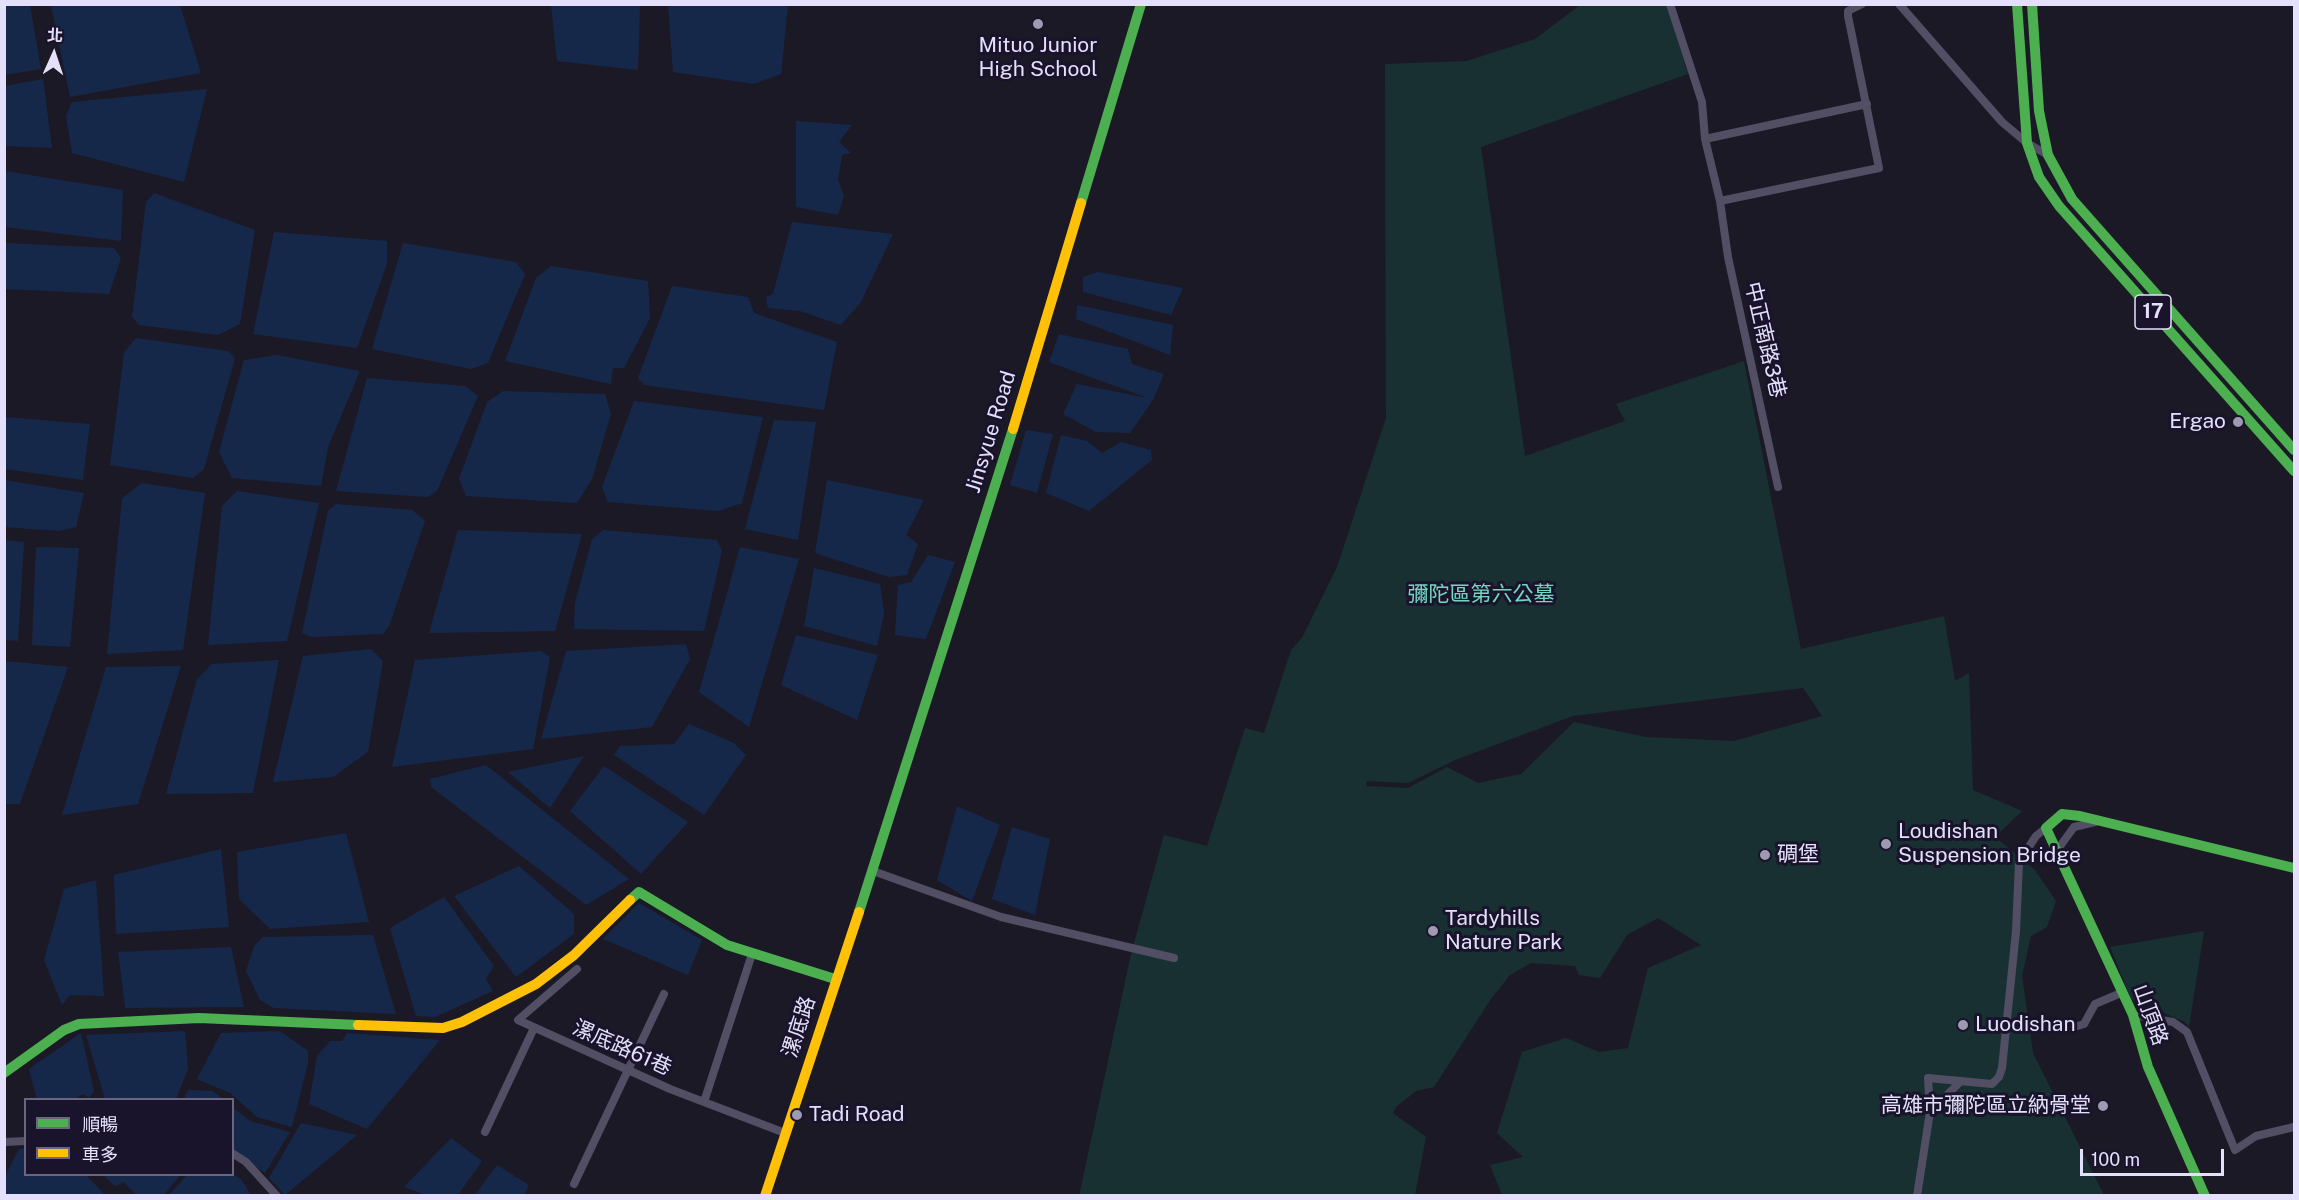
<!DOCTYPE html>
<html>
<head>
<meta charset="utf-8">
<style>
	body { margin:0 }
	#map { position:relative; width:2299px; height:1200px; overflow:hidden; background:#1c1926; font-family:"Public Sans","Noto Sans TC",sans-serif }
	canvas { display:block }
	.frame { position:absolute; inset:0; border:6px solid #e4e0fc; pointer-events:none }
	.legend { position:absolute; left:24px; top:1098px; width:210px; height:78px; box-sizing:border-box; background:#19142b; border:2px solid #6a667f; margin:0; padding:8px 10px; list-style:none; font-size:18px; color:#e4e0fc }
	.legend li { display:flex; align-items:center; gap:12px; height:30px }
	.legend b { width:30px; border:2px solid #6a667f }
	.north { position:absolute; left:24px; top:24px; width:60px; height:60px; -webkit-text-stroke:4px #19142b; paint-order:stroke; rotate:3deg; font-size:16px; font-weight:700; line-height:24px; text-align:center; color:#e4e0fc }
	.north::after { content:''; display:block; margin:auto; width:21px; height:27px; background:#e4e0fc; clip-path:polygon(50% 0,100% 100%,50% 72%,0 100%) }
	.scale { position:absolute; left:2080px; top:1149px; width:144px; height:27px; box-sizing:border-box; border:3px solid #e4e0fc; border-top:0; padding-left:8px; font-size:18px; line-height:21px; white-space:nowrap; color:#e4e0fc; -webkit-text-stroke:4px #19142b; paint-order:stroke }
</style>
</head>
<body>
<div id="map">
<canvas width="2299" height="1200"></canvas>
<div class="frame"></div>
<ul class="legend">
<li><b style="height:8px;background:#4caf50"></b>順暢</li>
<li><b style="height:8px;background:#ffc107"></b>車多</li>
</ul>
<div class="north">北</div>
<div class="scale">100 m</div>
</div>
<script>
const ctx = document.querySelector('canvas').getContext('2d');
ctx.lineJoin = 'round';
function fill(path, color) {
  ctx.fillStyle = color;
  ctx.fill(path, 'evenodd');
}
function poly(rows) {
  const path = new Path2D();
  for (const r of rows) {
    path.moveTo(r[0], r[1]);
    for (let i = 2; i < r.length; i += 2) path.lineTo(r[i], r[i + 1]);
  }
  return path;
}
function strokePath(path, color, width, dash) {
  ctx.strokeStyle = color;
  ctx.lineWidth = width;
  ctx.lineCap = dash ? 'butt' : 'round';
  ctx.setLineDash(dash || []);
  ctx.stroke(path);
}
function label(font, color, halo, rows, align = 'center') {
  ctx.font = font + ' "Public Sans","Noto Sans TC",sans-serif';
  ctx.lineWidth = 6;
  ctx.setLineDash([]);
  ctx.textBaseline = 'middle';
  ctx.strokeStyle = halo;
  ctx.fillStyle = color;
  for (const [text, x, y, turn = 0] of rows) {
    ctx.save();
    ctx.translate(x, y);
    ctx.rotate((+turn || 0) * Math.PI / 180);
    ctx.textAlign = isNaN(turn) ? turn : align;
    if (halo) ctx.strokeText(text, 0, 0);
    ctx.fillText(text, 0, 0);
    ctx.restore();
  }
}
fill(poly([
	[1580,5,1667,5,1688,74,1481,147,1525,456,1625,421,1616,404,1744,361,1801,649,1944,616,1955,681,1969,673,1973,790,2022,811,1995,837,2035,870,2056,901,2047,927,2031,936,2022,976,2033,1053,2104,1195,1502,1195,1490,1165,1523,1157,1497,1133,1522,1052,1566,1038,1599,1052,1628,1048,1648,968,1701,945,1658,918,1627,935,1600,978,1579,975,1575,966,1531,963,1510,975,1491,999,1434,1087,1416,1091,1396,1107,1393,1113,1426,1137,1415,1195,1079,1196,1131,954,1164,835,1207,846,1245,728,1264,733,1291,650,1302,638,1337,567,1386,418,1385,64,1467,61,1535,39],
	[1803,688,1822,716,1734,741,1646,737,1574,722,1521,774,1478,783,1447,767,1408,788,1366,786,1367,781,1408,783,1455,760,1573,716],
	[2204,931,2189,1027,2185,1022,2131,999,2110,947]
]), '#193032');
fill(poly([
	[14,4,30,5,41,69,5,75,5,7],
	[51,5,180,5,201,73,70,97],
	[551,5,640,5,638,70,557,61],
	[668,5,788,5,781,74,754,84,673,72],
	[43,79,52,148,5,146,5,86],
	[207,89,184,182,72,153,66,116,72,102],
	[796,121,852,125,839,142,851,153,842,155,838,180,844,195,838,215,796,207],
	[5,171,123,190,121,241,5,227],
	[154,193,255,230,240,324,218,335,139,325,132,317,146,202],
	[792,222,893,234,861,302,841,325,800,311,768,308,766,297,773,294],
	[274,232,387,241,387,264,357,348,253,334],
	[5,243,114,248,121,258,109,294,5,289],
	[403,243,516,262,525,274,488,363,471,369,372,349],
	[551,266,648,281,650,318,624,368,613,368,611,384,505,361,536,278],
	[1098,272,1183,288,1171,315,1083,292,1083,277],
	[672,286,748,297,754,313,837,342,824,410,644,385,638,378],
	[1077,305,1173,325,1170,355,1076,319],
	[1059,334,1128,349,1132,364,1164,374,1153,400,1130,433,1096,432,1063,414,1077,384,1148,398,1049,362],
	[136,338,228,351,235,358,204,469,193,478,110,465,124,352],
	[277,355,360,371,328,447,321,486,232,478,219,452,244,360],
	[367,378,465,386,478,396,437,491,428,497,336,491],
	[503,391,605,394,611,414,592,479,577,503,466,496,459,479,487,402],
	[634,401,763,417,742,503,718,511,608,502,602,487],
	[5,417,90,424,83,480,5,469],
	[774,420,816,422,798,540,745,529],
	[1026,430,1053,434,1037,493,1010,485],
	[1061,435,1087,441,1102,453,1121,442,1151,450,1152,460,1089,511,1046,493],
	[5,480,84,493,76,527,59,531,5,527],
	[827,480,924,500,906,535,918,544,907,575,889,577,815,553],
	[142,483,205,493,183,650,107,654,122,498],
	[237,491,319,503,287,641,208,645,222,506],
	[336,504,412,510,425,521,389,626,383,634,312,637,302,633,328,511],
	[458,530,582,534,555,631,429,633],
	[603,530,717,540,722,551,704,631,574,629,575,603,592,539],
	[4,540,24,542,18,641,5,640],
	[36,547,79,548,70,647,32,645],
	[740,547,799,559,749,727,699,692],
	[928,555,955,562,926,639,895,635,898,585,911,582],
	[814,568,880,584,884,614,877,646,804,626],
	[796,635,878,655,857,720,781,685],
	[686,644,690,659,652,727,541,739,566,651],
	[371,649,383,661,368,752,333,777,273,782,303,656],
	[541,651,550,657,533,749,392,767,415,660],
	[279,660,253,793,166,794,197,679,212,664],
	[4,661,68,667,20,804,5,804],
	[181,666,138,804,62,815,106,667],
	[689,724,734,743,746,755,704,815,614,755,620,746,674,744],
	[584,756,550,808,508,772],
	[486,765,629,879,586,905,431,787,430,779],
	[604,766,688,822,641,874,570,811],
	[957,806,1000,825,972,901,937,880],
	[1012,827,1050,839,1035,915,992,899],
	[346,833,369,922,270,929,239,899,237,852],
	[221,849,229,927,116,934,114,875],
	[519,866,574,914,574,934,516,977,454,896],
	[96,880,104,996,70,995,62,1005,44,960,64,889],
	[444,897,494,966,486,979,493,991,435,1017,416,1016,390,928],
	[639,903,702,940,688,975,603,939],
	[373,935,396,1014,274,1008,260,1000,246,971,254,946,263,937],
	[231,947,244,1007,125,1008,118,952],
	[185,1031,188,1069,176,1099,105,1099,86,1035],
	[280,1031,308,1051,308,1063,292,1127,257,1117,230,1093,197,1079,221,1033],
	[81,1033,94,1091,89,1098,83,1094,74,1099,37,1099,29,1069],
	[347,1033,440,1040,367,1129,309,1104,317,1056,330,1041,342,1041],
	[188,1090,213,1091,223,1099,184,1099],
	[232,1107,250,1121,290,1132,265,1173,233,1152],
	[301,1123,357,1135,285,1195,269,1178],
	[451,1138,482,1161,458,1195,426,1195,404,1187],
	[25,1148,26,1174,86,1175,105,1195,10,1195,5,1192,5,1176,19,1149],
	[497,1165,529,1185,524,1195,475,1195],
	[232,1174,241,1179,251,1195,169,1195,187,1175],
	[103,1175,180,1175,163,1196,136,1195,124,1182,115,1186]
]), '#16284a');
strokePath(poly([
	[1670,4,1702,102,1705,139,1720,201,1728,257,1778,487],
	[1899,4,2002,122,2027,143,2048,155],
	[1705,139,1867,104],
	[1720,201,1879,168,1848,16,1848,11,1862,4],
	[2058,849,2074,827,2095,822],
	[873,871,1001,917,1174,958],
	[577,969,518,1020,670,1089,785,1133],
	[2133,1015,2173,1022,2187,1032,2235,1150,2256,1136,2294,1127],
	[2071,1028,2084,1024,2095,1004,2121,993],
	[704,1102,752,954],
	[1929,1107,1941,1101,1961,1081],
	[485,1132,534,1028],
	[4,1142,26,1141],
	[232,1153,246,1162,277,1196],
	[574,1184,664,994],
	[1917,1196,1930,1112,1928,1078,1992,1084,1999,1077,2002,1068,2016,931,2019,862,2036,836,2046,828]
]), '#524f65', 8);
strokePath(poly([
	[2017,4,2027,143,2039,177,2059,206,2294,471],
	[2032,4,2039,111,2048,155,2072,199,2294,450],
	[1081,203,1141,4],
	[630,900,639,892,727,945,835,979],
	[859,912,1013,429],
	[4,1073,64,1030,79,1024,199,1018,358,1025],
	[2205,1196,2148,1067,2133,1015,2046,828,2062,814,2080,816,2294,868]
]), '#4caf50', 10);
strokePath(poly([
	[1013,429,1081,203],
	[358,1025,443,1028,462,1022,536,984,574,955,630,900],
	[765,1196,859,912]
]), '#ffc107', 10);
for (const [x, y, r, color] of [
	[1038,24,6,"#9e9ab1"],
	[2238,422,6,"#9e9ab1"],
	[1886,844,6,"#9e9ab1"],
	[1765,855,6,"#9e9ab1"],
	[1433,931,6,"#9e9ab1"],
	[1963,1025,6,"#9e9ab1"],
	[2103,1106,6,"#9e9ab1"],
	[797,1115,6,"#9e9ab1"]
]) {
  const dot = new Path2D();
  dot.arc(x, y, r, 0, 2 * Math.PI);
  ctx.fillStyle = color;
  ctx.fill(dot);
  strokePath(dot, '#19142b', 2);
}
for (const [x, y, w] of [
	[2153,312,36]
]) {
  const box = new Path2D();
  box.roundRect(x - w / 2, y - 17, w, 34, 4.5);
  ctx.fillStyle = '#19142b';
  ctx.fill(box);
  strokePath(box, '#e4e0fc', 1.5);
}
label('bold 20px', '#e4e0fc', null, [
	["17",2153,312]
]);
label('21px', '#e4e0fc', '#19142b', [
	["Mituo Junior",1038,46,"center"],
	["High School",1038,70,"center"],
	["Ergao",2226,422,"right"],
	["Loudishan",1898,832],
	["Suspension Bridge",1898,856],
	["碉堡",1777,855],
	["Tardyhills",1445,919],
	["Nature Park",1445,943],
	["Luodishan",1975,1025],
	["高雄市彌陀區立納骨堂",2091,1106,"right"],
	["Tadi Road",809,1115]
], 'left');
label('21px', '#e4e0fc', '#19142b', [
	["中正南路3巷",1765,340,77],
	["Jinsyue Road",991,432,-73],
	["山頂路",2150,1015,70],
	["漯底路",799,1027,-72],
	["漯底路61巷",622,1048,24]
]);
label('21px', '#72d7c1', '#19142b', [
	["彌陀區第六公墓",1481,595]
]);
</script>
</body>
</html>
